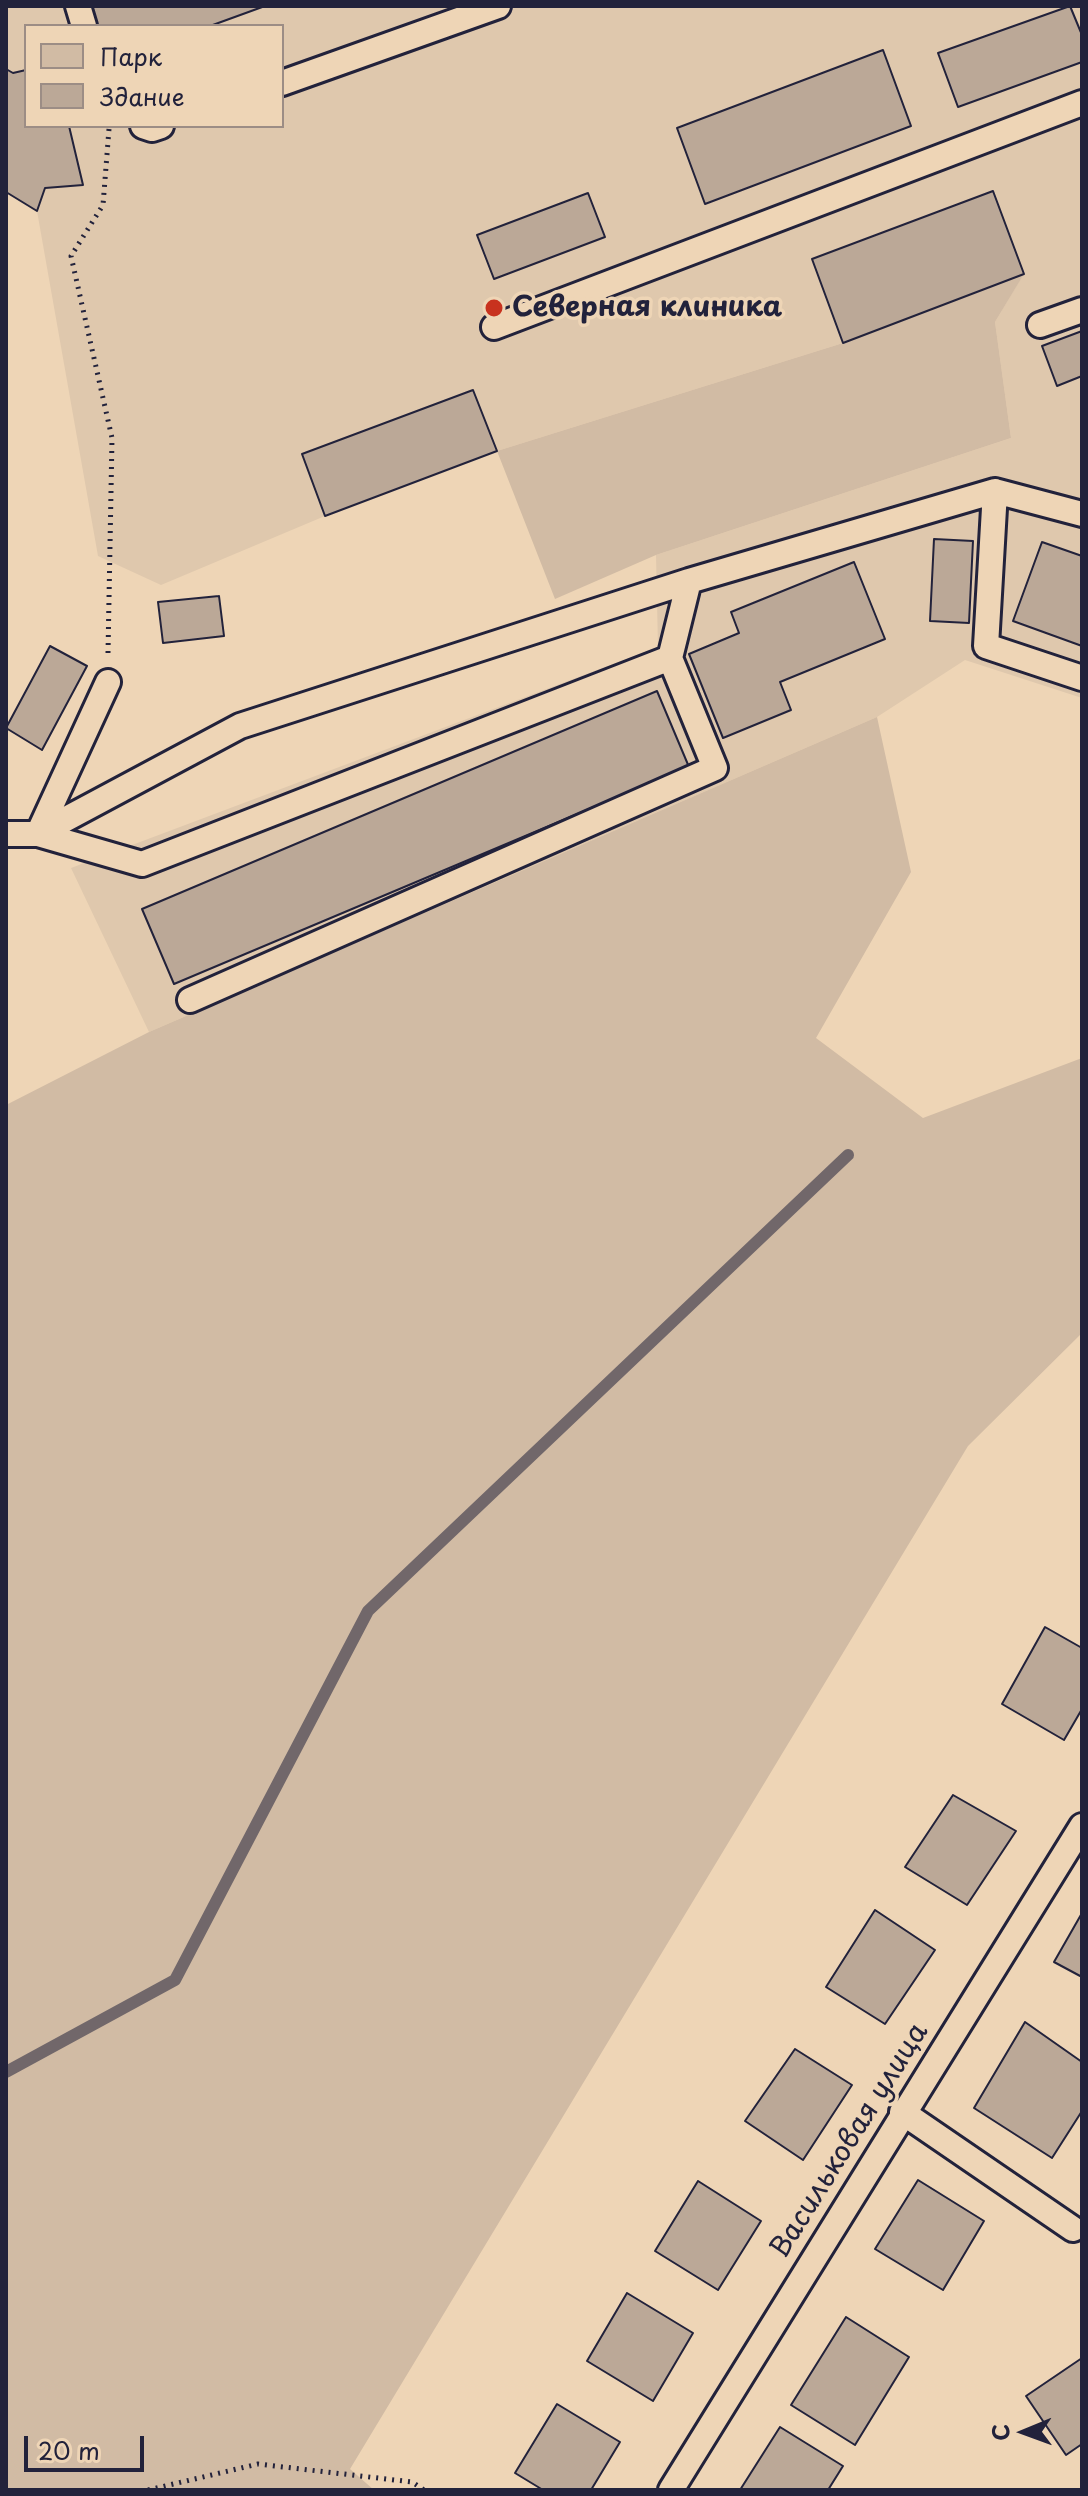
<!DOCTYPE html>
<html>
<head>
<meta charset="utf-8">
<style>
	body { margin:0 }
	#map { position:relative; width:1088px; height:2496px; overflow:hidden; background:#eed5b6; font-family:"Playpen Sans",sans-serif }
	canvas { display:block }
	.frame { position:absolute; inset:0; border:8px solid #22223b; pointer-events:none }
	.legend { position:absolute; left:24px; top:24px; width:260px; height:104px; box-sizing:border-box; background:#eed5b6; border:2px solid #9c8d85; margin:0; padding:10px 14px; list-style:none; font-size:24px; color:#22223b }
	.legend li { display:flex; align-items:center; gap:16px; height:40px }
	.legend b { width:40px; border:2px solid #9c8d85 }
	.north { position:absolute; left:984px; top:2392px; width:80px; height:80px; -webkit-text-stroke:6px #eed5b6; paint-order:stroke; rotate:269deg; font-size:22px; font-weight:700; line-height:32px; text-align:center; color:#22223b }
	.north::after { content:''; display:block; margin:auto; width:28px; height:36px; background:#22223b; clip-path:polygon(50% 0,100% 100%,50% 72%,0 100%) }
	.scale { position:absolute; left:24px; top:2436px; width:120px; height:36px; box-sizing:border-box; border:4px solid #22223b; border-top:0; padding-left:10px; font-size:24px; line-height:28px; white-space:nowrap; color:#22223b; -webkit-text-stroke:6px #eed5b6; paint-order:stroke }
</style>
</head>
<body>
<div id="map">
<canvas width="1088" height="2496"></canvas>
<div class="frame"></div>
<ul class="legend">
<li><b style="height:22px;background:#d1bba4"></b>Парк</li>
<li><b style="height:22px;background:#bba897"></b>Здание</li>
</ul>
<div class="north">С</div>
<div class="scale">20 m</div>
</div>
<script>
const ctx = document.querySelector('canvas').getContext('2d');
ctx.lineJoin = 'round';
function fill(path, color) {
  ctx.fillStyle = color;
  ctx.fill(path, 'evenodd');
}
function poly(rows) {
  const path = new Path2D();
  for (const r of rows) {
    path.moveTo(r[0], r[1]);
    for (let i = 2; i < r.length; i += 2) path.lineTo(r[i], r[i + 1]);
  }
  return path;
}
function strokePath(path, color, width, dash) {
  ctx.strokeStyle = color;
  ctx.lineWidth = width;
  ctx.lineCap = dash ? 'butt' : 'round';
  ctx.setLineDash(dash || []);
  ctx.stroke(path);
}
function label(font, color, halo, rows, align = 'center') {
  ctx.font = font + ' "Playpen Sans",sans-serif';
  ctx.lineWidth = 7;
  ctx.setLineDash([]);
  ctx.textBaseline = 'middle';
  ctx.strokeStyle = halo;
  ctx.fillStyle = color;
  for (const [text, x, y, turn = 0] of rows) {
    ctx.save();
    ctx.translate(x, y);
    ctx.rotate((+turn || 0) * Math.PI / 180);
    ctx.textAlign = isNaN(turn) ? turn : align;
    if (halo) ctx.strokeText(text, 0, 0);
    ctx.fillText(text, 0, 0);
    ctx.restore();
  }
}
fill(poly([
	[6,6,1082,6,1082,698,965,660,877,717,149,1032,71,868,658,647,656,555,1011,438,995,322,1023,275,843,343,497,451,325,516,161,585,98,556,37,211,45,188,83,184,69,126,282,126,282,26,26,26,26,70,13,73,6,69]
]), '#dfc8ad');
fill(poly([
	[1024,274,995,322,1011,438,656,555,555,599,497,451,843,343],
	[877,717,911,872,816,1038,923,1118,1082,1058,1082,1333,968,1446,350,2469,374,2490,6,2490,6,1105,149,1032]
]), '#d1bba4');
strokePath(poly([
	[6,2072,175,1980,368,1611,848,1155]
]), '#71676a', 12);
const building = poly([
	[89,6,265,6,210,26,97,26,89,6],
	[1070,6,1082,35,1082,62,958,107,938,53,1070,6],
	[883,50,911,126,705,204,677,128,883,50],
	[6,69,13,73,26,70,26,126,69,126,83,185,45,188,37,211,6,192,6,69],
	[993,191,1024,274,843,343,812,259,993,191],
	[588,193,605,237,494,279,477,235,588,193],
	[1082,331,1082,376,1057,386,1042,346,1082,331],
	[473,390,497,451,325,516,302,454,473,390],
	[934,539,973,541,969,623,930,621,934,539],
	[1042,542,1082,556,1082,646,1013,621,1042,542],
	[854,562,885,639,780,682,791,710,723,738,689,654,739,633,731,612,854,562],
	[219,596,224,636,163,643,158,602,219,596],
	[50,646,87,666,42,750,6,728,50,646],
	[657,691,689,767,174,984,142,909,657,691],
	[1045,1627,1082,1648,1082,1709,1064,1740,1002,1704,1045,1627],
	[953,1795,1016,1831,967,1905,905,1867,953,1795],
	[875,1910,935,1950,885,2024,826,1987,875,1910],
	[1082,1913,1082,1977,1054,1962,1082,1913],
	[1025,2022,1082,2062,1082,2111,1052,2158,974,2108,1025,2022],
	[795,2049,852,2085,803,2160,745,2121,795,2049],
	[918,2180,984,2221,943,2290,875,2249,918,2180],
	[698,2181,761,2221,718,2290,655,2251,698,2181],
	[627,2293,693,2333,653,2401,587,2361,627,2293],
	[846,2317,909,2357,855,2445,791,2405,846,2317],
	[1082,2358,1082,2444,1066,2455,1026,2396,1082,2358],
	[557,2404,620,2442,591,2490,543,2490,515,2473,557,2404],
	[780,2427,843,2466,828,2490,740,2490,780,2427]
]);
fill(building, '#bba897');
strokePath(building, '#22223b', 2);
const lane = poly([
	[78,6,84,26],
	[282,83,498,6],
	[143,126,152,129,161,126],
	[1040,325,1082,310],
	[494,327,1082,103],
	[995,491,986,646,1082,678],
	[108,682,38,834,142,864,670,658,689,581],
	[6,834,38,834,240,726,689,581,995,491,1082,514],
	[190,1000,715,768,670,658],
	[902,2112,1073,2229],
	[671,2490,1082,1826]
]);
strokePath(lane, '#22223b', 30);
strokePath(poly([
	[108,653,112,438,71,256,103,205,109,129],
	[148,2490,258,2464,412,2482,424,2490]
]), '#22223b', 5, [2, 6]);
strokePath(lane, '#eed5b6', 24);
for (const [x, y, r, color] of [
	[494,308,10,"#c8321e"]
]) {
  const dot = new Path2D();
  dot.arc(x, y, r, 0, 2 * Math.PI);
  ctx.fillStyle = color;
  ctx.fill(dot);
  strokePath(dot, '#eed5b6', 3);
}
label('bold 28px', '#22223b', '#eed5b6', [
	["Северная клиника",512,308]
], 'left');
label('28px', '#22223b', '#eed5b6', [
	["Васильковая улица",850,2141,-58]
]);
</script>
</body>
</html>
